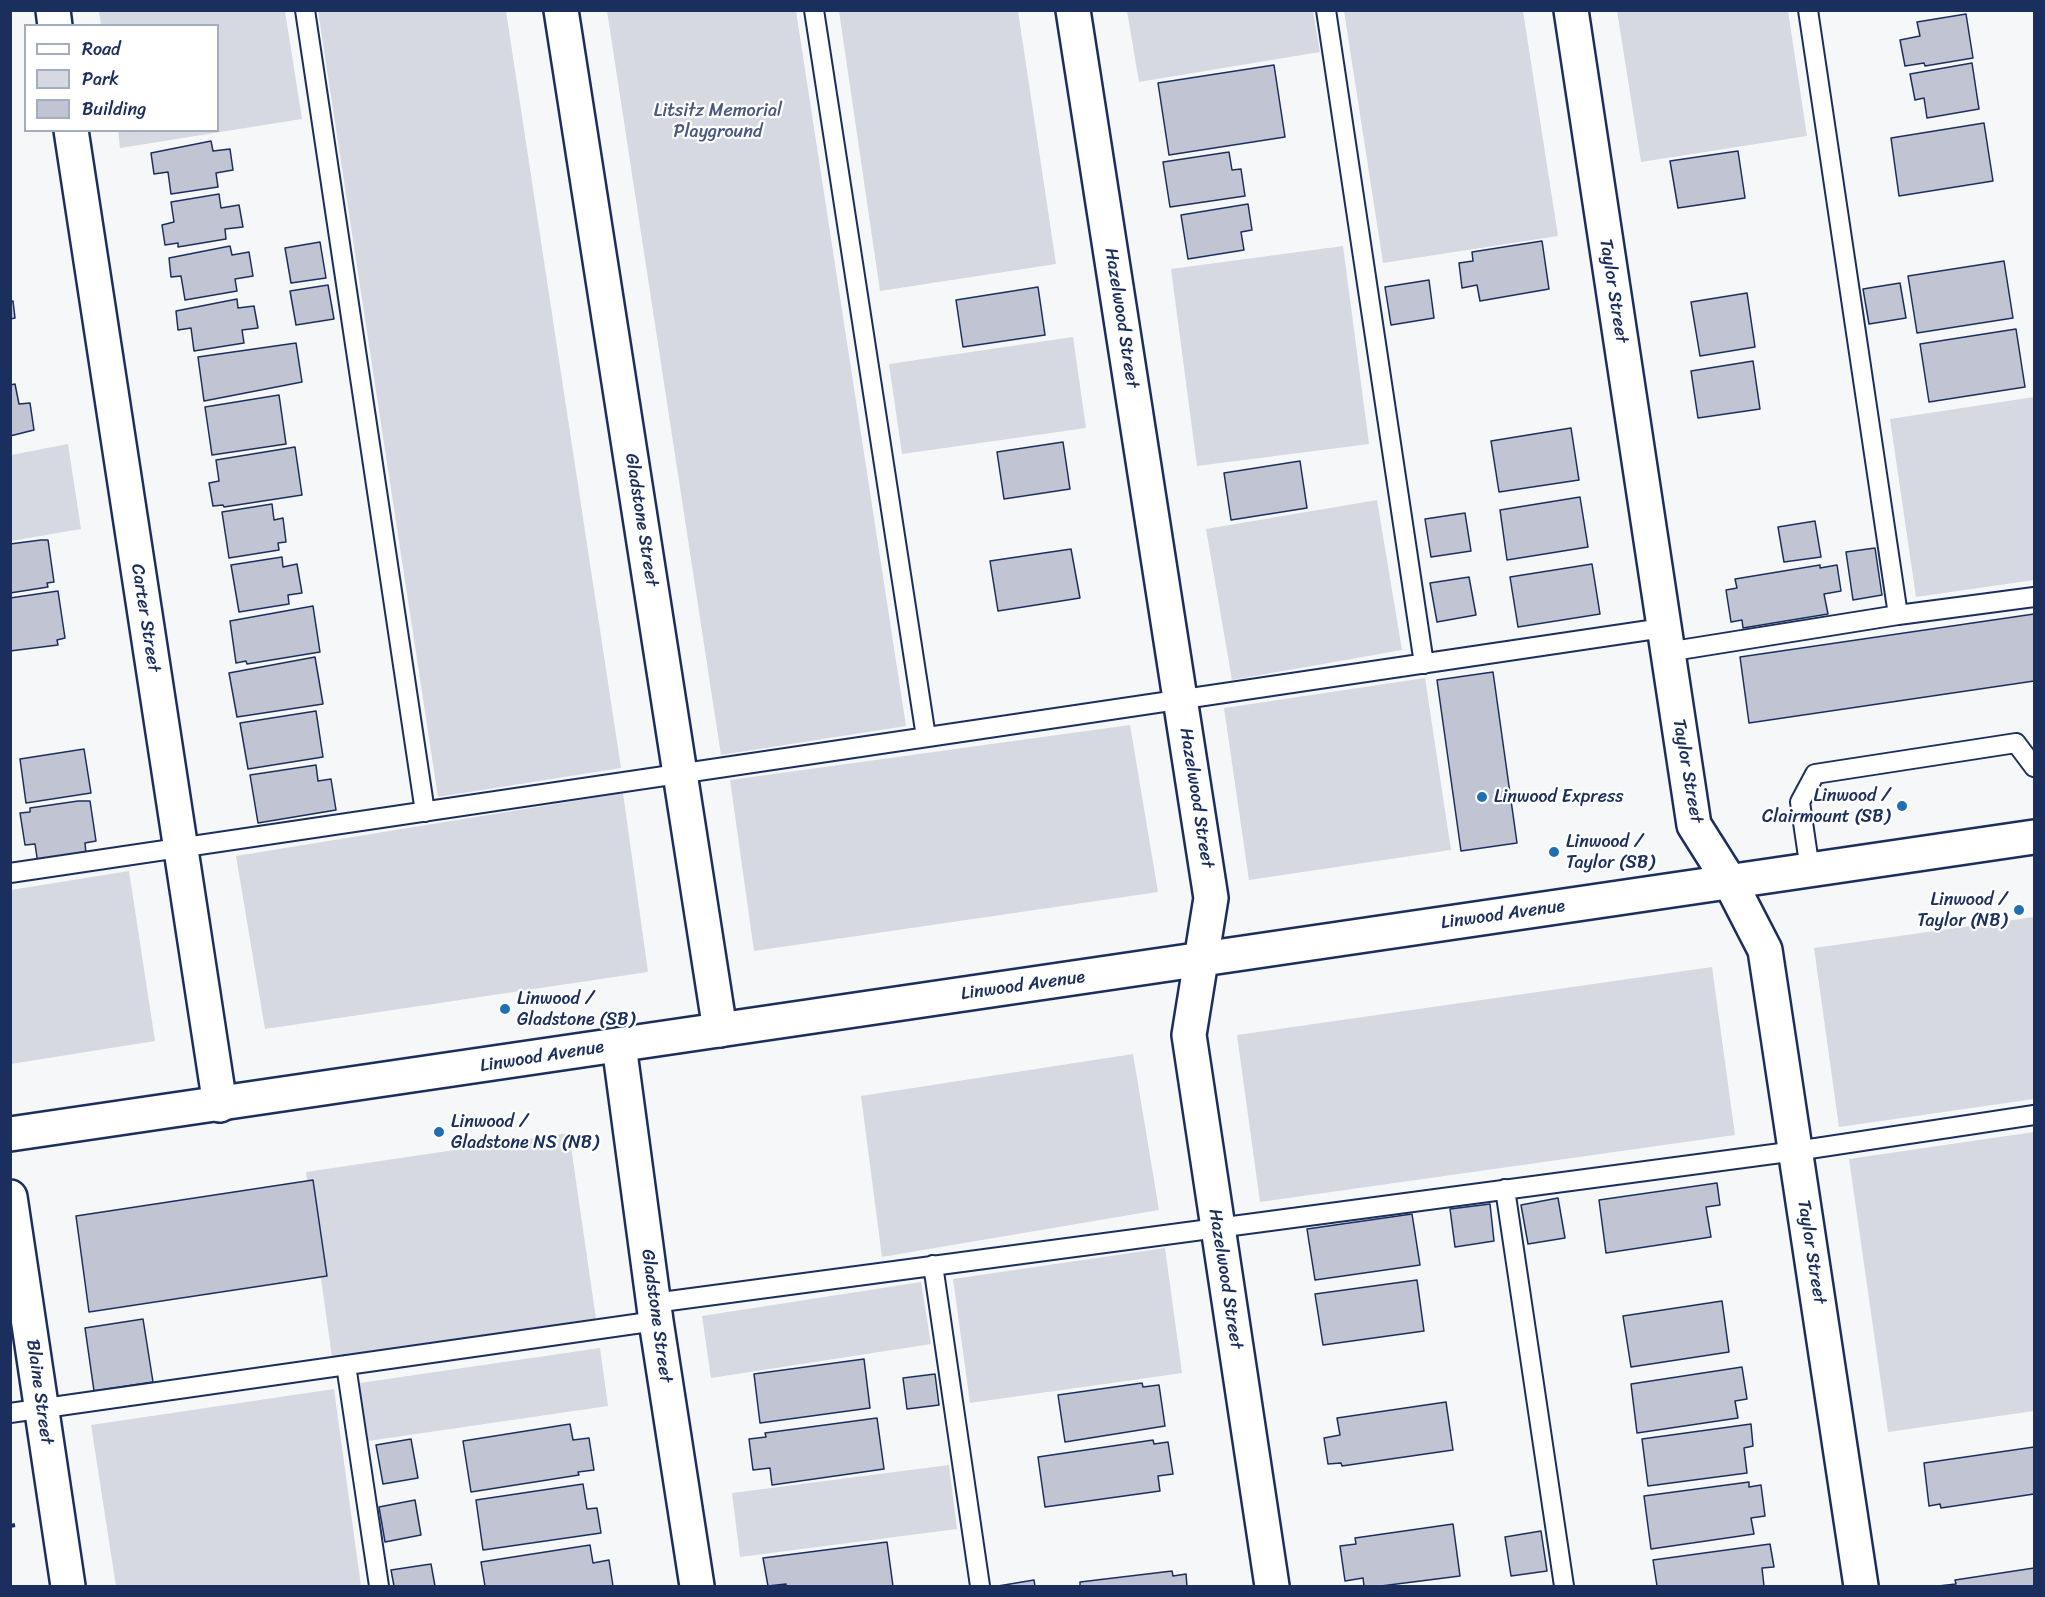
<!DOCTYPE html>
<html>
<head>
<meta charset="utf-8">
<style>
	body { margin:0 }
	#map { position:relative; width:2045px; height:1597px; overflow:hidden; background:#f6f7f9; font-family:Sriracha,sans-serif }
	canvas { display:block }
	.frame { position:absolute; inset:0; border:12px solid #1b2f5e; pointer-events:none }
	.legend { position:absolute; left:24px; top:24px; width:195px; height:108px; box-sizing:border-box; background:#fff; border:2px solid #a4acbf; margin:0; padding:8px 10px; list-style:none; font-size:18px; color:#1b2f5e }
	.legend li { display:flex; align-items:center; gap:12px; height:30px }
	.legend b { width:30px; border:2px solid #a4acbf }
</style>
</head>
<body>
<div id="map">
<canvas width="2045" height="1597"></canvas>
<div class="frame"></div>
<ul class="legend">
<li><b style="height:8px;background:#fff"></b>Road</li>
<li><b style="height:16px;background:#d6d9e2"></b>Park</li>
<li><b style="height:16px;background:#c0c4d3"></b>Building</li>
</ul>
</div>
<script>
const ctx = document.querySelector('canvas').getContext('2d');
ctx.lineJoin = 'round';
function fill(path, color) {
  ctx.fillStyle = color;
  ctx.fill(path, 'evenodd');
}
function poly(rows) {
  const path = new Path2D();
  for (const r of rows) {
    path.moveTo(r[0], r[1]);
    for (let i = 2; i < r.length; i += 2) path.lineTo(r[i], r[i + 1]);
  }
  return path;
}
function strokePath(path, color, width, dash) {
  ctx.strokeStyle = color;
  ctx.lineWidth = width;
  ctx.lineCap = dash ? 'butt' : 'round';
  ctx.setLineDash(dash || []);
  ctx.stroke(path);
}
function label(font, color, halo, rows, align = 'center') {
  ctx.font = font + ' Sriracha,sans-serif';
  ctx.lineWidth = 4.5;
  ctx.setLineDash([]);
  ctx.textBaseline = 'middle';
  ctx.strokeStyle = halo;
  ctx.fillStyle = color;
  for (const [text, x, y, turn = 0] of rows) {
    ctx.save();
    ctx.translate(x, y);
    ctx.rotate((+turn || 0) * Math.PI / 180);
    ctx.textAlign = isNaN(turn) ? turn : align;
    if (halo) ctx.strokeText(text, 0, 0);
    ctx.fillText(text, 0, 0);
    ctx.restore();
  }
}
fill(poly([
	[99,11,285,11,302,119,120,148,118,131,218,130,218,26,101,25],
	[318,11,506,11,621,768,438,797],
	[607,11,796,11,906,726,721,755],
	[839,11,1018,11,1056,264,880,291],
	[1127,11,1313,11,1320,52,1139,82],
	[1344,11,1523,11,1558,236,1383,263],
	[1617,11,1788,11,1807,136,1641,162],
	[1343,246,1369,444,1197,466,1171,269],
	[1073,337,1086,428,902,454,889,364],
	[2034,397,2034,580,1916,597,1890,419],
	[68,444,81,529,11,541,11,455],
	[1377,500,1402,650,1232,680,1206,529],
	[1425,678,1451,850,1249,880,1224,708],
	[1130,725,1158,892,754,951,730,780],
	[623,793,648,972,265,1029,236,856],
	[129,871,155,1041,11,1064,11,890],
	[2034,917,2034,1099,1839,1127,1814,948],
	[1712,967,1735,1135,1260,1202,1237,1035],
	[1133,1054,1159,1210,882,1257,861,1096],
	[2034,1132,2034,1411,1888,1432,1849,1159],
	[569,1133,596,1319,332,1357,306,1172],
	[1165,1248,1182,1373,970,1403,953,1279],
	[921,1282,931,1344,711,1378,702,1316],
	[600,1348,608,1406,368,1441,360,1383],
	[334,1389,361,1586,116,1586,91,1425],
	[949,1465,957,1529,740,1557,732,1493]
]), '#d6d9e2');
const building = poly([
	[1966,14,1973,58,1925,66,1924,63,1905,66,1900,40,1920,36,1917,22,1966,14],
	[1972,63,1979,109,1927,118,1924,98,1915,100,1910,74,1972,63],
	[1274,65,1285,137,1169,155,1158,83,1274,65],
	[1984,123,1993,181,1899,196,1891,138,1984,123],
	[211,141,213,151,230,149,233,170,216,173,218,187,171,194,168,172,154,174,151,153,211,141],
	[1738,151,1745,198,1678,208,1670,161,1738,151],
	[1229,152,1232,170,1241,169,1245,196,1170,207,1163,162,1229,152],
	[219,194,221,208,239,205,243,227,225,229,226,239,178,247,178,243,165,245,162,225,174,222,171,202,219,194],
	[1248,204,1252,230,1241,232,1244,250,1188,259,1181,215,1248,204],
	[1542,241,1549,289,1480,301,1477,285,1462,288,1459,263,1473,261,1472,252,1542,241],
	[320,242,326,278,291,283,285,248,320,242],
	[230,246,232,255,249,252,253,276,235,279,237,291,185,300,181,276,171,277,169,258,230,246],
	[2004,261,2013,318,1917,333,1908,276,2004,261],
	[1429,280,1434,318,1391,325,1385,287,1429,280],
	[1900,283,1906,318,1869,324,1863,289,1900,283],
	[328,285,334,319,296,325,290,291,328,285],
	[1038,287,1045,335,963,347,956,300,1038,287],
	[1747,293,1755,347,1700,356,1691,302,1747,293],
	[237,299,238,308,254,306,258,328,242,330,244,343,194,351,191,328,178,330,176,311,237,299],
	[13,301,15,318,10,319,10,302,13,301],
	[2016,329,2025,387,1929,402,1920,344,2016,329],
	[296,343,302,382,204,401,198,357,296,343],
	[1753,361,1760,409,1698,418,1691,371,1753,361],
	[15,384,19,404,30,403,34,430,10,436,10,385,15,384],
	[279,395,286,444,212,455,205,407,279,395],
	[1571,428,1579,480,1499,492,1491,441,1571,428],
	[1063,442,1070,489,1004,499,997,452,1063,442],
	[295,447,302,495,224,507,223,505,213,506,209,483,219,481,216,460,295,447],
	[1300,461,1307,508,1231,520,1224,473,1300,461],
	[1580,497,1588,547,1507,560,1500,510,1580,497],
	[272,504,274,520,283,518,286,542,278,543,279,550,229,558,222,512,272,504],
	[1465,513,1471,551,1431,557,1425,519,1465,513],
	[1815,521,1821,557,1784,562,1778,527,1815,521],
	[41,540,48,540,54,582,47,583,48,587,10,593,10,544,41,540],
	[1875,548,1882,595,1853,600,1846,552,1875,548],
	[1071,549,1080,598,998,611,990,561,1071,549],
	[282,557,283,567,297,564,302,593,288,595,289,604,239,612,231,565,282,557],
	[1592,564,1600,614,1518,627,1510,577,1592,564],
	[1820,565,1820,568,1837,565,1841,591,1824,594,1828,614,1743,628,1742,620,1731,622,1726,590,1737,588,1735,579,1820,565],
	[1469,577,1476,615,1437,622,1430,583,1469,577],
	[58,591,65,638,57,640,58,645,10,651,10,598,58,591],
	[313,606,320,652,247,664,246,661,236,663,230,621,313,606],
	[2034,614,2034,681,1749,723,1740,657,2034,614],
	[315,657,323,704,237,717,229,673,315,657],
	[1493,672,1517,843,1461,851,1437,680,1493,672],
	[316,711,323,757,248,769,240,723,316,711],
	[84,749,91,793,26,803,20,759,84,749],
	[316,765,318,781,331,779,336,810,258,823,250,775,316,765],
	[78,801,90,801,96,841,85,843,86,854,38,864,35,844,25,845,20,813,30,812,30,808,78,801],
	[313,1180,327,1276,89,1312,76,1216,313,1180],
	[1717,1183,1720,1205,1706,1207,1711,1237,1606,1253,1599,1200,1717,1183],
	[1558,1198,1565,1238,1528,1244,1521,1205,1558,1198],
	[1490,1204,1494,1241,1455,1247,1450,1209,1490,1204],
	[1412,1214,1420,1265,1315,1280,1307,1229,1412,1214],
	[1417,1280,1424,1331,1323,1345,1315,1294,1417,1280],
	[1722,1301,1729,1352,1631,1367,1623,1316,1722,1301],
	[143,1319,153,1382,94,1391,85,1328,143,1319],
	[864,1359,870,1408,760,1423,754,1374,864,1359],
	[1742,1367,1747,1399,1735,1401,1738,1418,1637,1433,1631,1384,1742,1367],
	[935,1374,939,1405,907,1409,903,1378,935,1374],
	[1142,1383,1143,1387,1159,1385,1165,1426,1065,1442,1058,1395,1142,1383],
	[1446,1402,1453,1450,1342,1466,1341,1463,1328,1464,1324,1438,1340,1435,1337,1418,1446,1402],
	[877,1418,884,1469,772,1485,770,1468,753,1470,749,1439,766,1437,765,1433,877,1418],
	[570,1424,573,1440,589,1438,594,1470,578,1472,579,1475,471,1492,463,1441,570,1424],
	[1751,1424,1753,1446,1744,1448,1747,1473,1648,1486,1642,1439,1751,1424],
	[411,1439,418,1478,383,1484,376,1445,411,1439],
	[1153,1440,1154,1444,1168,1442,1173,1474,1158,1476,1160,1491,1045,1507,1038,1457,1153,1440],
	[2034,1447,2034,1494,1941,1508,1940,1504,1929,1506,1924,1463,2034,1447],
	[1749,1482,1749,1487,1761,1485,1765,1516,1751,1518,1754,1534,1651,1549,1644,1496,1749,1482],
	[583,1484,587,1509,597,1508,601,1533,483,1550,476,1500,583,1484],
	[415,1500,421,1535,385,1542,379,1507,415,1500],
	[1453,1524,1460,1576,1381,1586,1364,1586,1363,1578,1345,1581,1340,1546,1356,1544,1355,1538,1453,1524],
	[1541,1531,1547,1571,1511,1576,1505,1537,1541,1531],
	[887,1542,893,1586,786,1586,786,1584,768,1586,763,1558,887,1542],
	[1770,1544,1774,1567,1762,1568,1764,1586,1657,1586,1653,1560,1770,1544],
	[590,1545,593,1563,609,1560,613,1586,485,1586,481,1562,590,1545],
	[431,1564,435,1586,394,1586,391,1570,431,1564],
	[2034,1568,2034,1586,1938,1586,1956,1584,1955,1580,2034,1568],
	[1172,1571,1173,1576,1186,1574,1187,1586,1080,1586,1080,1582,1172,1571],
	[1034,1580,1035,1586,998,1586,1034,1580]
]);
fill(building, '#c0c4d3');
strokePath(building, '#1b2f5e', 1.5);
const lane = poly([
	[305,10,425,812],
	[814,10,926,737],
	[1326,10,1424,664],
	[1808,10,1898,615],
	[1667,652,1898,615,2034,597],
	[1810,870,1800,802,1815,774,2016,743,2034,767],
	[10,873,1663,628],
	[1505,1189,1564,1586],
	[933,1265,980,1586],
	[654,1303,1796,1151,2034,1115],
	[346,1365,379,1586],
	[10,1413,656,1321]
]);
const street = poly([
	[53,10,55,26],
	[561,10,720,1030],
	[1073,10,1211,898,1189,1035,1272,1586],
	[1571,10,1694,825,1730,882,1765,950,1861,1586],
	[71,130,220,1105],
	[619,1045,656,1321,697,1586],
	[10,1197,68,1586]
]);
const secondary = poly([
	[10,1134,2034,837]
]);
strokePath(lane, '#1b2f5e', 22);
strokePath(street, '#1b2f5e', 38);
strokePath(secondary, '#1b2f5e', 38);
strokePath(poly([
	[10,1526,15,1525]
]), '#1b2f5e', 4, [6, 4.5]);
strokePath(lane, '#fff', 18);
strokePath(street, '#fff', 33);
strokePath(secondary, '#fff', 33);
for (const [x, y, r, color] of [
	[1482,797,6,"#1f6fb2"],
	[1902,806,6,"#1f6fb2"],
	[1554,852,6,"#1f6fb2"],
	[2019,910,6,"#1f6fb2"],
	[505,1009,6,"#1f6fb2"],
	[439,1132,6,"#1f6fb2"]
]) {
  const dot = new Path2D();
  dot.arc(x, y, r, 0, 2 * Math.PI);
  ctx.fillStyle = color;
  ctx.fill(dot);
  strokePath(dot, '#fff', 2);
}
label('18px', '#4a5a7f', '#fff', [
	["Litsitz Memorial",718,111],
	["Playground",718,132]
]);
label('18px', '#1b2f5e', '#fff', [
	["Taylor Street",1613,291,81],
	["Hazelwood Street",1121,318,81],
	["Gladstone Street",641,520,81],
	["Carter Street",145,618,81],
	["Taylor Street",1687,771,80],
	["Hazelwood Street",1196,798,81],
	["Linwood Avenue",1503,915,-8],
	["Linwood Avenue",1023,986,-8],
	["Linwood Avenue",542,1057,-9],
	["Taylor Street",1811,1252,81],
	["Hazelwood Street",1225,1279,81],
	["Gladstone Street",656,1316,82],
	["Blaine Street",39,1392,82]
]);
label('18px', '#1b2f5e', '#fff', [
	["Linwood /",1890,796,"right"],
	["Clairmount (SB)",1890,817,"right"],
	["Linwood Express",1494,797],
	["Linwood /",1566,842],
	["Taylor (SB)",1566,863],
	["Linwood /",2007,900,"right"],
	["Taylor (NB)",2007,921,"right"],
	["Linwood /",517,999],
	["Gladstone (SB)",517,1020],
	["Linwood /",451,1122],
	["Gladstone NS (NB)",451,1143]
], 'left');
</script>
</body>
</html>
